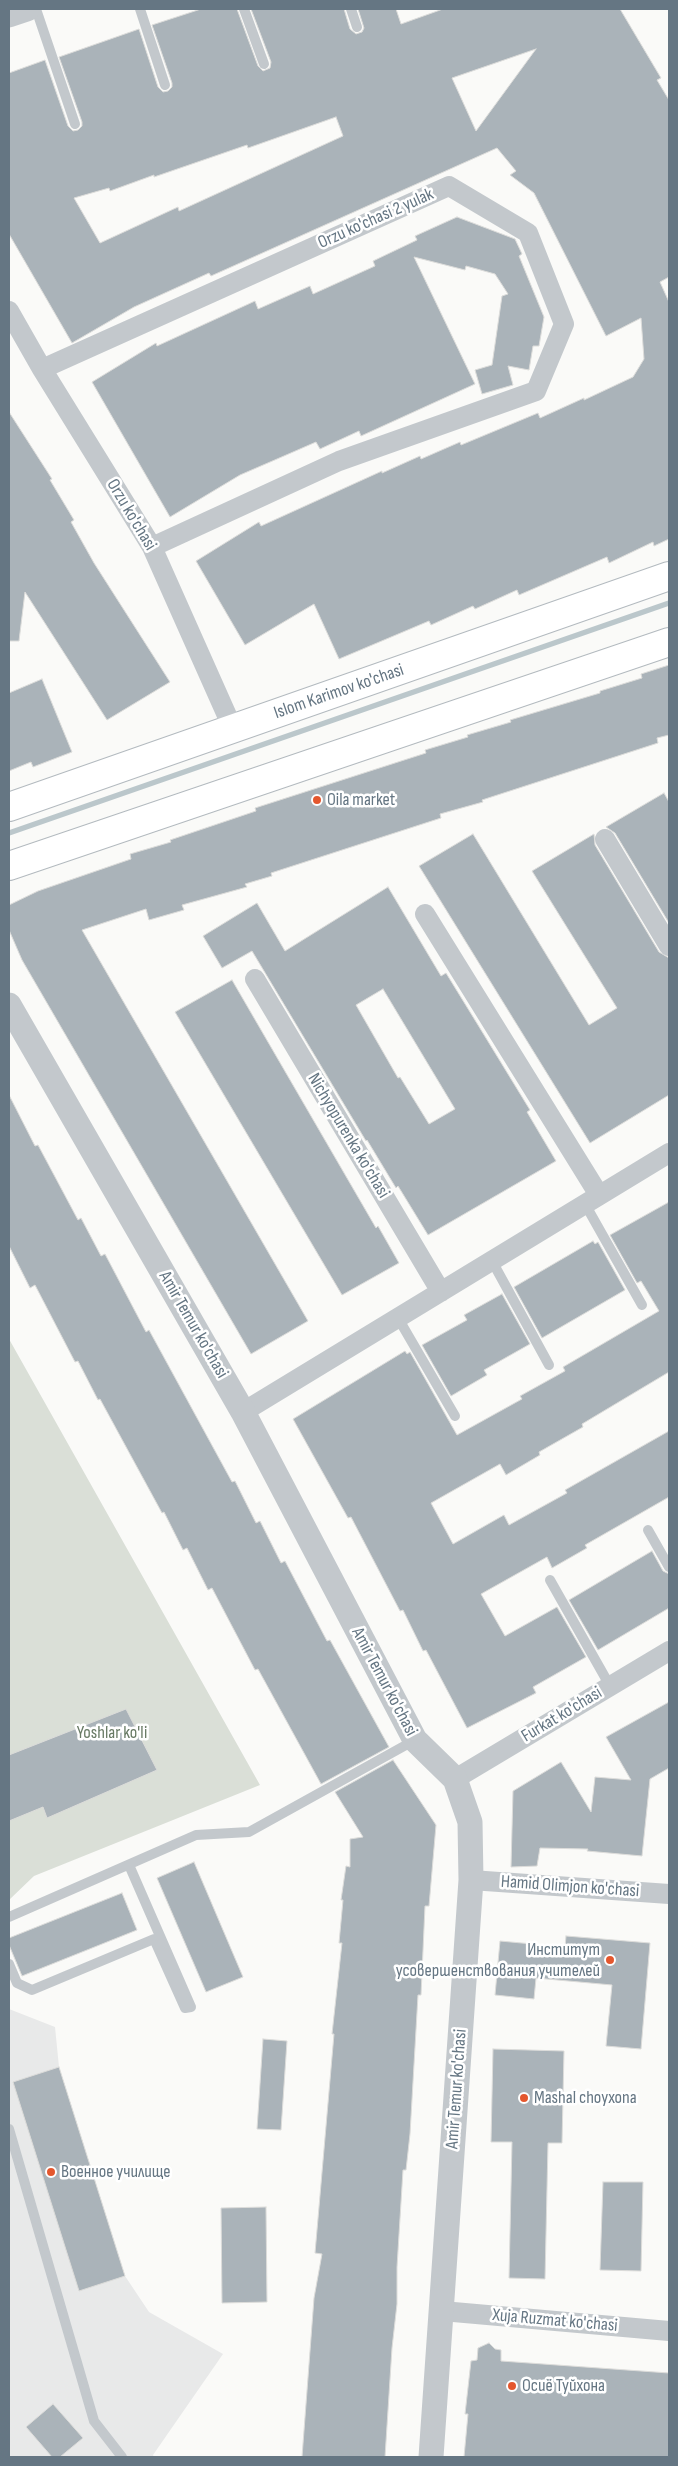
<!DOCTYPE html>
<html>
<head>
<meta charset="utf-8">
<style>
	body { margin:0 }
	#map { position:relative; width:678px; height:2466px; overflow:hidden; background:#fafaf8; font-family:"Sofia Sans Condensed",sans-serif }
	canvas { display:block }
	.frame { position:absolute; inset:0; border:10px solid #657683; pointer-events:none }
</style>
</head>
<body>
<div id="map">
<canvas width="678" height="2466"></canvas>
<div class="frame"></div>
</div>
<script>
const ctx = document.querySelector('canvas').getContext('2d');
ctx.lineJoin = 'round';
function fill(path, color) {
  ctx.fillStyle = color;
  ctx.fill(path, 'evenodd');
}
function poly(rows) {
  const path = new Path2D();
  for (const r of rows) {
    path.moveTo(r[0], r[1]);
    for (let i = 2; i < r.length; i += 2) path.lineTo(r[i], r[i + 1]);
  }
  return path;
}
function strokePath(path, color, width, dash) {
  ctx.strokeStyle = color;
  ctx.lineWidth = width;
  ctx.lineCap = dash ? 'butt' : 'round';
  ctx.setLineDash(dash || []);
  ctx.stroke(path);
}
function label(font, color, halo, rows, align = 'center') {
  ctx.font = font + ' "Sofia Sans Condensed",sans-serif';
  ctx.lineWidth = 5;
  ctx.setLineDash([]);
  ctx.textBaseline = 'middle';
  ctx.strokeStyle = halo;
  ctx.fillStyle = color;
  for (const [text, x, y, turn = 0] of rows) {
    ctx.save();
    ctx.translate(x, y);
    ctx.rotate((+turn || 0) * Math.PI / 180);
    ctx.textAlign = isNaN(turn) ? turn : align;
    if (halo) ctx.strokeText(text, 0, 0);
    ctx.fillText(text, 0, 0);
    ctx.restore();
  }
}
fill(poly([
	[9,2009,55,2027,59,2067,125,2276,149,2312,223,2354,153,2455,154,2457,9,2457]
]), '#e8e9e9');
fill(poly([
	[9,1339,260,1785,34,1876,9,1900]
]), '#dadfd7');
strokePath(poly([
	[9,833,669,603]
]), '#bbc7cb', 5.5);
const building = poly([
	[201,9,237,9,258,66,263,71,270,68,271,62,251,9,344,9,350,29,356,34,362,32,364,28,358,9,396,9,401,24,443,9,620,9,661,78,657,80,669,100,669,277,660,282,669,302,669,539,654,546,653,542,609,563,607,557,519,595,517,590,475,609,473,606,431,625,429,621,339,659,314,604,245,645,196,561,259,522,261,526,382,471,382,473,420,456,421,459,460,442,461,445,538,413,540,418,584,398,584,400,633,377,644,359,641,318,606,336,534,193,510,175,516,171,497,148,211,276,209,273,134,307,72,343,9,234,9,73,45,60,68,126,73,131,78,130,82,126,82,122,59,57,139,29,158,87,163,92,168,91,172,87,172,83,152,25,201,9],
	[536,49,476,131,452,78,536,49],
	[336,117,343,136,179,211,178,207,100,243,74,198,109,188,110,191,154,175,154,177,247,145,248,148,336,117],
	[457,217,515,239,522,254,519,256,544,317,539,346,533,346,529,370,508,366,513,385,482,394,475,370,492,365,502,296,508,294,495,274,466,266,465,270,414,257,475,384,361,436,359,431,320,449,316,442,277,459,240,475,170,517,92,382,156,343,157,346,255,301,258,309,310,286,313,294,375,266,373,261,417,240,415,236,457,217],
	[9,412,52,479,50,480,74,520,71,522,94,563,170,682,107,720,25,592,19,641,9,641,9,412],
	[669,665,669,735,657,738,658,743,482,800,483,802,440,814,441,818,271,873,272,876,245,884,247,887,182,905,184,910,149,920,146,909,82,930,308,1321,251,1354,22,960,9,930,9,905,38,891,131,859,130,854,171,842,170,840,256,811,255,808,426,753,425,750,468,737,467,735,511,722,510,720,600,693,600,691,642,678,641,674,669,665],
	[42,679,72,752,33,767,31,762,9,771,9,693,42,679],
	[664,793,669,802,669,923,615,833,606,827,664,793],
	[473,834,589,1025,617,1008,532,871,594,834,595,845,659,952,669,958,669,1095,590,1143,419,866,473,834],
	[388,887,441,976,446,973,478,1025,530,1110,527,1112,556,1161,428,1235,398,1186,396,1188,367,1140,366,1141,252,951,222,968,203,936,257,903,285,951,388,887],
	[383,989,455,1109,429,1124,400,1077,398,1078,356,1005,383,989],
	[232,980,376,1228,378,1226,399,1263,342,1295,175,1012,232,980],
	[9,1095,35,1146,38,1145,78,1220,81,1218,101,1256,105,1254,146,1332,149,1330,232,1482,235,1481,256,1523,260,1521,281,1563,285,1561,327,1641,330,1640,389,1747,321,1784,258,1669,255,1670,212,1588,208,1590,187,1548,183,1550,164,1512,162,1513,100,1399,98,1400,78,1361,75,1362,35,1285,30,1288,9,1246,9,1095],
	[669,1202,669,1372,582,1424,583,1427,539,1452,540,1455,506,1475,500,1464,431,1503,453,1544,504,1515,509,1525,567,1493,565,1490,669,1431,669,1497,585,1545,587,1548,552,1568,547,1557,481,1594,505,1636,557,1607,586,1657,533,1687,536,1693,467,1728,426,1650,423,1651,403,1610,400,1611,351,1517,348,1518,293,1419,405,1351,407,1354,410,1352,457,1435,522,1399,520,1396,565,1371,563,1367,659,1311,641,1281,637,1283,610,1235,669,1202],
	[593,1241,595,1244,598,1242,625,1290,542,1338,514,1287,593,1241],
	[502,1294,530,1344,484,1370,487,1375,451,1396,422,1345,467,1320,464,1315,502,1294],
	[652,1551,663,1571,669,1574,669,1608,598,1650,569,1600,652,1551],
	[669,1702,669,1768,650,1779,642,1856,587,1851,588,1849,540,1848,537,1866,511,1867,513,1791,561,1762,591,1812,595,1777,631,1780,606,1737,669,1702],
	[126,1709,157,1770,47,1818,43,1807,9,1821,9,1755,126,1709],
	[393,1760,436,1825,429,1906,425,1906,421,1995,418,1995,410,2134,406,2170,403,2170,397,2267,397,2304,392,2348,385,2457,302,2457,314,2298,322,2254,315,2253,334,2034,332,2034,342,1943,339,1943,343,1900,341,1900,346,1866,350,1867,350,1839,363,1837,335,1792,393,1760],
	[194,1862,243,1977,206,1992,157,1878,194,1862],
	[122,1893,137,1930,22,1976,9,1945,9,1938,122,1893],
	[566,1936,650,1943,641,2049,606,2046,612,1985,536,1978,534,1999,495,1995,500,1941,565,1947,566,1936],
	[263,2039,287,2041,281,2130,257,2129,263,2039],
	[493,2049,564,2051,562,2143,548,2143,545,2279,509,2278,512,2142,491,2142,493,2049],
	[59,2067,125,2276,79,2291,13,2082,59,2067],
	[603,2182,643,2182,641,2271,600,2270,603,2182],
	[266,2207,267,2302,222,2303,221,2208,266,2207],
	[489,2343,495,2349,501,2350,501,2361,669,2373,669,2457,464,2457,468,2414,465,2414,471,2361,477,2360,478,2348,489,2343],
	[53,2404,83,2438,60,2457,52,2457,26,2427,53,2404]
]);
fill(building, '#aab3b9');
strokePath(building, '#dcdcda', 1);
const secondary = poly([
	[9,807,669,576],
	[9,866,669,642]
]);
strokePath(secondary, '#b3babf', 30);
strokePath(poly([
	[36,9,75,124],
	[140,9,165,85],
	[244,9,264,64],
	[351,9,357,27],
	[585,1204,642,1305],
	[492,1261,549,1365],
	[398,1318,455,1416],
	[648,1530,669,1567],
	[550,1580,610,1686],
	[9,1917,196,1835,249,1832,415,1740],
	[9,1964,17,1983,32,1990,154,1939,185,2008,191,2007,129,1865],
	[9,2129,94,2421,122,2457]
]), '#c3c8cc', 10);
strokePath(poly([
	[9,311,42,369,152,547,233,729],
	[42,369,449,186,528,233,564,324,536,391,339,461,152,547],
	[605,839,669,946],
	[425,914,599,1195],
	[255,979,441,1292],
	[243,1412,669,1153],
	[455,1779,669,1651],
	[471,1880,669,1894],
	[442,2311,669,2331]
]), '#c3c8cc', 20);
strokePath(poly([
	[9,15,27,9],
	[9,1005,243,1412,415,1740,455,1779,470,1822,471,1880,431,2457]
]), '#c3c8cc', 25);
strokePath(secondary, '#fff', 28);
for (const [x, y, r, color] of [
	[317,800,5,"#e4572e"],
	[610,1960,5,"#e4572e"],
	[524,2098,5,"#e4572e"],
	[51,2172,5,"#e4572e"],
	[512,2386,5,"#e4572e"]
]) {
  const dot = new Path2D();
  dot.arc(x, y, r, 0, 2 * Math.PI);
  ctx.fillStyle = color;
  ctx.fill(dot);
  strokePath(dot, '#fff', 2);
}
label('18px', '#657683', '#fff', [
	["Orzu ko'chasi 2 yulak",376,219,-24],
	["Orzu ko'chasi",131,515,59],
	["Islom Karimov ko'chasi",339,692,-19],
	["Nichyopurenka ko'chasi",348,1136,59],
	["Amir Temur ko'chasi",193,1325,60],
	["Amir Temur ko'chasi",384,1682,62],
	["Furkat ko'chasi",562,1715,-31],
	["Hamid Olimjon ko'chasi",570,1887,4],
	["Amir Temur ko'chasi",457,2089,-86],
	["Xuja Ruzmat ko'chasi",555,2321,5]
]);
label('18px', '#657683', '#fff', [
	["Oila market",327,800],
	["Институт",600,1950,"right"],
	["усовершенствования учителей",600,1971,"right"],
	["Mashal choyxona",534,2098],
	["Военное училище",61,2172],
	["Осиё Туйхона",522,2386]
], 'left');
label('18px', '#687a64', '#fff', [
	["Yoshlar ko'li",112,1733]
]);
</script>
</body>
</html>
